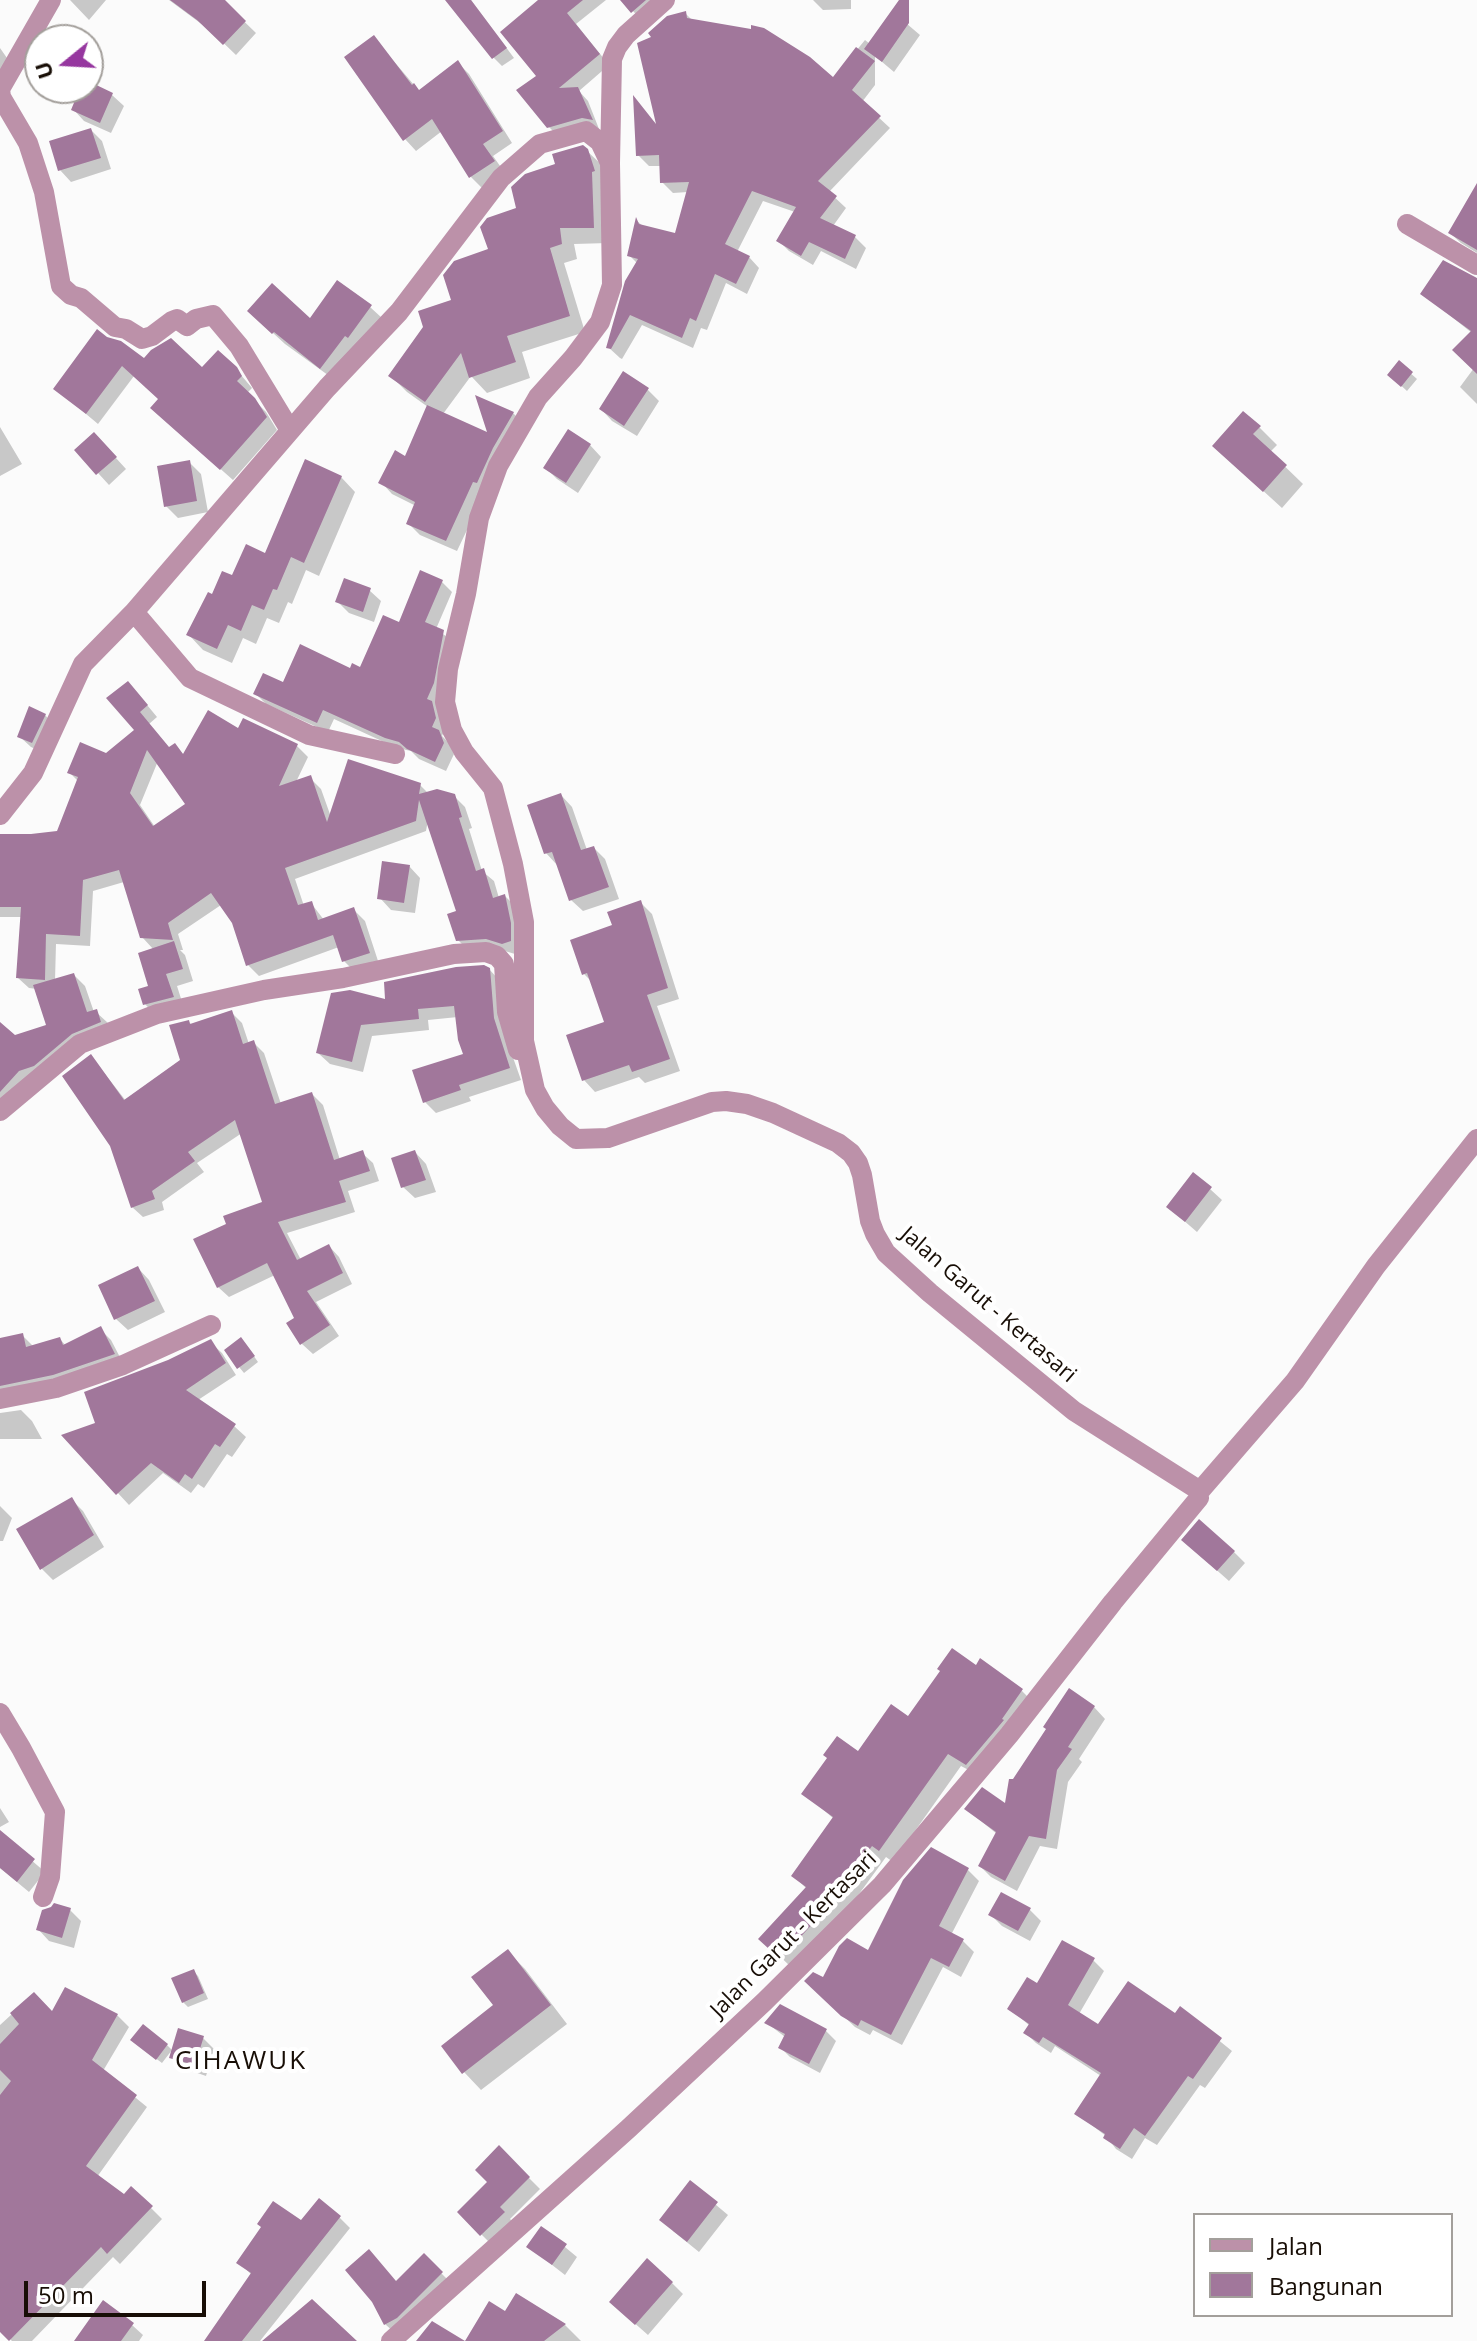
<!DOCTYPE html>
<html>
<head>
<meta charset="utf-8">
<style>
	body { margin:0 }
	#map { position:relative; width:1477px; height:2341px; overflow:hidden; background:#fbfbfb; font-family:"Open Sans",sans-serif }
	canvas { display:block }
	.legend { position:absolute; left:1193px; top:2213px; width:260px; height:104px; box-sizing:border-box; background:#fff; border:2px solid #a39f9b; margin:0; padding:10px 14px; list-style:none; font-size:24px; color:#180e06 }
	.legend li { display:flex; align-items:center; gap:16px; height:40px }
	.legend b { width:40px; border:2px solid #a39f9b }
	.north { position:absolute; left:24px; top:24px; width:80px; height:80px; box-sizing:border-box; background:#fff; border:2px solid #a39f9b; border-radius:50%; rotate:252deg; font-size:22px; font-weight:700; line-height:32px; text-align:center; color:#180e06 }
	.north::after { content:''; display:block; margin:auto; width:28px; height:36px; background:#96379f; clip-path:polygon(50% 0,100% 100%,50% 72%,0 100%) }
	.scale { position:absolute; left:24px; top:2281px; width:182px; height:36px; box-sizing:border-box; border:4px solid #180e06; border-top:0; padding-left:10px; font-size:24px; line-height:28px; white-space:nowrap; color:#180e06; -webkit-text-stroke:6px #fff; paint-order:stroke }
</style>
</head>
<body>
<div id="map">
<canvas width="1477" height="2341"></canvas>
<ul class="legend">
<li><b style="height:10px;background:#bc91a9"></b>Jalan</li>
<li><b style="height:22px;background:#a1779b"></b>Bangunan</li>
</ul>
<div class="north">U</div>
<div class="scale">50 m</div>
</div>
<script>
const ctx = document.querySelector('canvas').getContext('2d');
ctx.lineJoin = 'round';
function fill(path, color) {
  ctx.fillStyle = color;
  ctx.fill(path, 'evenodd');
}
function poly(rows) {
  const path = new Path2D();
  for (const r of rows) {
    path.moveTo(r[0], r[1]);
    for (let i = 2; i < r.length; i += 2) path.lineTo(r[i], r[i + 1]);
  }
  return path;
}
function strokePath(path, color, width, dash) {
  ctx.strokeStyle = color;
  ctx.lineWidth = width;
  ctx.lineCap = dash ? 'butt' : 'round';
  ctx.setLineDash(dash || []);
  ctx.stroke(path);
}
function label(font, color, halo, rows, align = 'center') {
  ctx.font = font + ' "Open Sans",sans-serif';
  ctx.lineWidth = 8;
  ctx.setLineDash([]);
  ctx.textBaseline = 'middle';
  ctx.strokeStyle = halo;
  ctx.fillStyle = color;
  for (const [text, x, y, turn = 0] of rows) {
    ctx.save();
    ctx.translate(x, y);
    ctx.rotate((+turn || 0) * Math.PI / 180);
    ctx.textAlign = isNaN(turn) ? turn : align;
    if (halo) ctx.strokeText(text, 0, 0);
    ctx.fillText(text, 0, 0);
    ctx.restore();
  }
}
fill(poly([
	[70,0,106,0,89,20],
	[169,0,222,0,256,33,236,55,211,31],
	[455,0,471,0,514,58,502,66,493,57],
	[543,0,606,0,576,24,609,65,579,91,588,101,599,129,560,138,549,127,539,77],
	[623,0,670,0,643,22],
	[813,0,851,0,851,9,823,10],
	[893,12,920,35,894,72,875,56,875,85,862,102,890,128,829,192,846,208,833,226,855,237,866,248,856,269,821,251,813,265,789,251,778,240,795,212,763,201,737,252,749,257,759,268,747,294,726,283,707,330,701,328,693,348,642,325,622,359,620,358,608,347,638,264,629,255,637,221,644,227,676,235,688,192,673,193,662,182,662,166,649,166,638,155,635,100,659,128,654,38,685,13,693,21,833,79,865,40,870,44],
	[374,38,420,92,458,63,469,74,512,143,493,156,505,173,482,188,471,177,442,131,416,151,405,139],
	[0,48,14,68,0,81],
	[88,83,112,95,124,106,111,133,84,121,73,109,83,88,88,88],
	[91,130,102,141,111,169,71,182,60,170],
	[587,151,604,167,609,243,574,244,577,259,564,263,585,332,522,352,530,378,487,393,471,376,443,414,490,435,478,399,513,413,525,425,485,492,457,551,420,535,408,523,416,506,392,494,381,482,406,459,428,407,407,392,391,376,454,301,518,209,558,165],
	[1477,205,1477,253,1461,243,1450,233],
	[1477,280,1477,404,1460,387,1474,368,1472,333,1423,294],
	[370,307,382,318,332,378,285,344,261,322,310,321],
	[98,332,144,360,203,369,235,368,252,388,247,393,266,412,277,430,233,480,164,419,160,399,134,376,98,424,55,388],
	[1399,363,1417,379,1407,391,1395,380],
	[624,374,648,390,659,401,637,436,612,421,601,409],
	[0,427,22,464,0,476],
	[1259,427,1277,445,1270,452,1303,484,1282,508,1214,446],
	[590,445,601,457,578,493,557,479,546,468],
	[105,446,126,469,109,485,77,450],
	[189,462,201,474,208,512,178,518,166,506],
	[341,477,355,492,319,576,306,570,292,604,288,602,279,623,267,618,256,644,243,638,232,663,203,650,189,635,214,596,266,555],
	[442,582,452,592,436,629,454,642,445,729,442,736,449,743,454,754,446,771,419,759,411,751,397,748,334,719,328,732,266,704,256,694,284,685,361,670,400,625],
	[369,590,381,601,374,622,349,613,338,602],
	[138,694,157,717,149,724,170,749,175,746,184,755,239,731,297,746,308,757,296,782,310,778,321,789,331,817,420,785,429,794,454,796,465,807,472,828,469,829,482,871,494,881,499,898,505,896,516,907,515,954,498,949,469,951,458,940,459,912,428,820,426,831,295,879,304,906,311,903,324,920,354,910,365,921,379,964,355,972,344,961,339,947,259,976,248,965,234,923,221,905,178,934,183,950,180,950,185,955,193,981,177,986,184,1008,156,1016,145,1004,151,987,154,950,142,937,124,882,93,891,90,946,56,944,55,981,74,975,85,986,94,1012,96,1012,108,1023,0,1100,0,1025,14,1038,48,1026,37,989,29,988,18,978,22,917,0,917,0,836,59,833,79,782,69,772,107,756,136,730],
	[158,761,188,805,155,827,140,805],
	[45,715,56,727,44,753,31,747,19,736],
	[561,795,572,807,587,850,594,848,605,859,619,899,583,911,571,900,557,865,546,853],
	[409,866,420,878,415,913,391,910,380,898],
	[641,903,652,914,679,999,657,1006,680,1071,645,1083,639,1077,595,1092,584,1080,607,1023,593,983,584,974,614,927],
	[489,969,500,981,504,1032,521,1080,469,1097,471,1101,436,1113,425,1102,465,1055,458,1017,428,1020,429,1030,372,1036,363,1072,330,1064,318,1053,388,1001],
	[232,1013,242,1023,249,1044,253,1042,264,1053,281,1104,312,1094,323,1105,340,1160,362,1153,373,1163,379,1181,348,1191,355,1212,287,1233,301,1260,329,1246,339,1257,352,1284,316,1302,339,1336,313,1354,302,1344,296,1319,275,1275,229,1297,218,1287,228,1225,265,1203,242,1133,197,1163,204,1172,162,1202,164,1210,143,1217,132,1207,91,1056,126,1101,183,1061,189,1022,192,1025],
	[415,1152,426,1164,436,1192,415,1198,403,1187],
	[1210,1189,1222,1200,1197,1232,1168,1207],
	[138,1268,149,1280,165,1312,128,1330,116,1319],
	[100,1329,111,1340,124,1365,0,1404,0,1340,22,1335,34,1347,60,1339,66,1346],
	[210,1342,222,1353,236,1375,198,1400,234,1426,246,1437,232,1457,227,1454,204,1488,198,1484,191,1493,163,1473,129,1505,64,1435,98,1424,169,1362],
	[246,1345,258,1362,244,1373,226,1351],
	[21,1410,32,1421,42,1439,0,1439,0,1413],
	[72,1500,83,1511,104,1547,53,1580,42,1569,19,1530],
	[0,1506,12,1518,3,1541,0,1541],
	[1195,1551,1234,1552,1245,1563,1229,1581],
	[1022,1691,1034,1703,980,1776,961,1766,893,1862,886,1857,843,1916,794,1970,761,1938,807,1889,794,1876,834,1819,804,1793,908,1718],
	[1094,1707,1105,1719,1079,1759,1082,1762,1068,1782,1057,1849,1040,1846,1017,1891,991,1877,980,1866,997,1834,966,1809,1006,1807],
	[0,1808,9,1822,0,1827],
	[0,1833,45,1872,29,1892,0,1868],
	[968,1870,979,1881,951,1935,963,1941,974,1952,961,1977,943,1967,902,2045,873,2030,870,2035,855,2027,806,1981,823,1980,869,1952],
	[1029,1909,1041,1921,1030,1941,1002,1926,991,1915],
	[70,1910,81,1921,74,1948,49,1941,38,1929],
	[508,1952,525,1969,567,2024,481,2090,464,2072,496,2006],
	[1093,1960,1104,1971,1079,2014,1098,2027,1175,2016,1180,2009,1232,2051,1205,2088,1200,2085,1157,2145,1145,2138,1132,2159,1116,2149,1106,2136,1077,2114,1101,2076,1055,2046,1051,2053,1036,2043,1025,2032,1030,2026,1009,2008,1038,1986],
	[193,1971,198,1976,208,1999,188,2007,183,2002],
	[66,1989,117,2015,129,2027,103,2071,147,2107,97,2177,124,2196,131,2188,162,2219,120,2264,113,2257,32,2341,12,2341,0,2329,0,2025,34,1994,53,2014],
	[767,2023,826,2031,836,2041,820,2073,790,2057,780,2047,785,2037],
	[203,2038,214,2049,206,2076,183,2068,171,2057],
	[138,2045,167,2045,172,2050,162,2063],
	[499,2148,540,2189,510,2219,515,2224,493,2246,459,2212,489,2182],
	[690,2183,728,2215,699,2252,673,2231],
	[339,2217,350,2228,260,2341,206,2341,252,2275,239,2263,302,2223],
	[542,2228,577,2257,565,2275,529,2247],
	[424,2256,453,2285,397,2335,385,2324],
	[672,2283,683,2294,648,2335,623,2313],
	[517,2296,565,2325,581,2341,467,2341,506,2314],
	[132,2325,143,2335,139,2341,76,2341]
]), '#0003');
fill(poly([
	[170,0,225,0,246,21,223,45,197,20],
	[445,0,471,0,507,48,492,59],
	[538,0,583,0,567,13,600,54,559,88,578,87,593,120,582,118,547,128,516,90,536,76,500,32],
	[620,0,646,0,631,13],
	[899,0,909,0,909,23,882,62,864,49],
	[686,11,687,18,751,29,751,25,764,28,810,57,833,77,856,47,875,61,852,90,881,116,818,181,837,196,820,218,856,235,845,259,809,242,801,256,776,241,796,207,752,191,725,244,750,256,736,284,715,274,696,321,690,318,682,338,630,315,611,349,606,348,625,281,638,259,627,256,636,217,639,224,675,233,689,182,660,183,659,155,636,156,633,95,656,124,637,43,651,37,648,33,667,16],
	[374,35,412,85,414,83,419,90,458,60,503,131,483,144,495,161,469,178,432,119,403,141,344,57],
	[88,81,113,93,100,123,71,110,80,88,88,88],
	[91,128,101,158,58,171,49,141],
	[583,145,588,149,595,171,592,172,594,228,560,228,562,244,550,248,570,316,507,336,516,362,469,378,461,353,425,402,388,376,423,327,418,311,451,300,443,275,454,261,488,249,480,227,487,218,516,208,511,187,525,174,555,164,552,154],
	[1477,183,1477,250,1448,233],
	[1443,260,1477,278,1477,374,1452,350,1471,331,1420,294],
	[337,280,372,305,348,338,345,336,320,369,274,332,272,334,247,311,272,283,310,318],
	[97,329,107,337,121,341,144,358,151,350,171,338,202,367,218,350,237,367,242,376,237,381,255,398,267,417,220,470,150,408,158,399,122,366,86,414,53,389],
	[1399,360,1413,372,1401,387,1387,375],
	[623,371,649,388,624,426,599,409],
	[475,395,514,412,493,448,477,483,473,482,446,541,406,524,415,502,378,483,395,450,405,456,427,405,487,432],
	[1243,411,1261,426,1253,434,1287,465,1263,492,1212,446],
	[568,429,591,444,566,483,543,468],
	[94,432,117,457,96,475,74,450],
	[305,459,342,476,304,563,291,557,277,590,273,589,264,610,252,605,241,631,228,625,217,649,186,635,208,592,212,594,222,571,232,575,246,544,265,553],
	[190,460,197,501,164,507,157,466],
	[420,570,443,580,425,622,444,630,434,683,427,699,432,701,436,718,432,727,439,730,444,743,435,762,407,749,399,742,385,738,323,710,317,723,253,694,263,673,283,682,300,644,350,668,352,663,360,667,383,615,399,622],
	[344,578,371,588,363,612,335,602],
	[128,681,148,705,140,712,169,747,175,743,183,754,208,710,238,728,243,718,298,744,279,786,311,775,327,822,348,759,421,783,419,794,437,789,455,794,462,817,459,818,476,871,484,868,493,898,505,894,511,923,511,941,502,944,486,939,456,941,447,914,456,911,419,800,416,821,285,868,298,905,312,901,318,920,354,907,370,953,342,962,333,935,246,966,232,923,211,893,168,923,173,940,140,938,119,870,83,880,80,936,46,934,45,980,16,978,21,907,0,907,0,834,31,834,57,831,78,777,67,773,80,742,106,753,134,730,106,698],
	[147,750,185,804,153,826,130,793],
	[29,706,46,714,32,743,17,737],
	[561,793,581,850,594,846,609,887,569,901,552,852,544,854,527,805],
	[382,861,410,865,404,903,377,899],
	[641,900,668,988,647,995,670,1059,632,1072,629,1065,582,1081,566,1035,604,1022,587,973,582,975,570,940,612,925,607,912],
	[174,941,183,969,166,974,174,997,143,1005,138,989,148,986,138,953],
	[484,965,490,968,494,1018,510,1068,459,1085,461,1090,423,1103,412,1070,463,1054,458,1040,454,1006,418,1009,419,1019,361,1025,352,1062,316,1053,331,993,350,990,385,999,384,982,456,967],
	[74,973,87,1012,97,1009,101,1022,72,1034,34,1066,19,1071,0,1092,0,1022,15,1035,46,1025,33,985],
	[232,1010,243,1044,254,1040,275,1104,312,1092,334,1160,363,1150,370,1171,339,1181,346,1202,278,1222,297,1260,329,1244,343,1273,307,1291,330,1325,300,1345,286,1323,294,1318,267,1263,217,1288,193,1239,226,1224,223,1216,262,1202,235,1120,188,1152,195,1161,152,1191,155,1199,131,1208,110,1146,62,1076,91,1054,124,1100,180,1060,169,1025,189,1020,190,1024],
	[415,1150,426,1180,401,1188,391,1158],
	[1193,1172,1212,1187,1185,1222,1166,1207],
	[138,1266,155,1301,114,1320,98,1285],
	[101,1326,115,1354,53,1375,0,1386,0,1338,23,1333,26,1347,60,1337,63,1345],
	[241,1337,255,1356,237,1369,224,1350],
	[211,1339,226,1363,186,1390,236,1424,220,1447,215,1444,192,1479,185,1474,179,1483,151,1463,116,1495,61,1435,95,1423,84,1392,168,1360],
	[72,1497,94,1535,40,1570,16,1529],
	[1199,1519,1235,1551,1217,1571,1181,1540],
	[952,1648,976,1665,980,1658,1023,1689,1002,1719,1004,1720,966,1765,948,1754,879,1851,872,1846,831,1904,780,1959,758,1939,806,1887,791,1876,833,1817,801,1794,827,1758,823,1755,837,1736,858,1751,891,1704,908,1716,940,1671,937,1669],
	[1069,1688,1095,1706,1068,1747,1072,1749,1057,1770,1046,1839,1029,1836,1005,1881,978,1866,996,1832,964,1809,982,1787,1005,1803,1009,1779,1013,1779,1046,1729,1043,1727],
	[0,1830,35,1859,17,1882,0,1868],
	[931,1847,969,1868,939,1926,964,1939,949,1967,931,1958,891,2035,861,2020,858,2026,841,2016,804,1981,813,1972,823,1977,839,1946,847,1938,868,1950,903,1880],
	[1001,1892,1031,1908,1018,1931,988,1915],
	[54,1903,71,1908,62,1938,36,1930,42,1910,51,1907],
	[1062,1940,1095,1958,1068,2005,1098,2024,1128,1981,1175,2013,1180,2006,1222,2038,1193,2079,1188,2076,1145,2136,1134,2128,1120,2149,1103,2138,1105,2134,1074,2114,1101,2073,1043,2037,1039,2043,1023,2033,1029,2024,1007,2009,1027,1977,1037,1983],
	[508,1949,551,2005,462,2074,441,2046,493,2005,471,1977],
	[194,1969,204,1993,182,2003,171,1978],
	[65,1987,118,2014,92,2060,137,2095,86,2166,124,2194,131,2186,153,2206,107,2254,101,2247,9,2341,0,2332,0,2095,11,2081,0,2070,0,2044,19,2024,10,2013,34,1992,52,2011],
	[780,2004,827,2029,809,2064,778,2048,785,2034,764,2023],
	[143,2024,168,2044,156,2060,130,2040],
	[178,2028,204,2036,195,2065,169,2058],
	[499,2145,530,2177,500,2207,505,2212,480,2236,457,2212,487,2182,475,2170],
	[690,2180,718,2202,687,2242,659,2220],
	[319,2198,341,2216,242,2341,204,2341,251,2273,236,2263,261,2227,257,2224,273,2201,301,2220],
	[541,2226,567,2244,552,2265,526,2247],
	[369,2249,396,2281,424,2253,443,2272,397,2318,384,2325,372,2302,345,2270],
	[647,2258,673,2282,635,2325,609,2302],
	[516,2293,566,2324,544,2341,416,2341,432,2321,465,2341,489,2301,505,2311],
	[312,2299,357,2341,262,2341],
	[103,2300,134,2323,121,2341,74,2341]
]), '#a1779b');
strokePath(poly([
	[51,0,0,89,1,97,28,143,44,192,61,286,71,295,81,298,115,327,126,329,142,339,152,336,172,321,177,319,187,326,196,319,213,315,239,346,290,430],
	[1407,224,1477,265],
	[134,612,190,678,309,735,395,754],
	[0,815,33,773,83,664,134,612,327,388,399,312,501,178,540,144,586,131,600,142,610,163],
	[0,1111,80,1044,157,1014,264,990,343,978,454,954,486,952,497,956,504,964,507,1012,518,1050],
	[0,1399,56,1388,123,1365,211,1325],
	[1199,1492,1295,1381,1376,1266,1477,1139],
	[0,1713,21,1748,55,1812,50,1877,43,1897],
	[391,2341,628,2129,764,2002,882,1885,1009,1735,1113,1602,1199,1498,1197,1489,1074,1411,930,1293,886,1253,875,1234,870,1221,862,1175,858,1163,851,1153,838,1143,773,1113,747,1104,726,1101,712,1102,608,1138,576,1139,560,1126,545,1108,535,1090,524,1041,524,922,513,864,493,788,464,752,452,730,445,702,448,669,466,594,479,518,498,466,538,397,573,358,600,322,612,285,610,163,612,59,617,47,626,35,665,0]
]), '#bc91a9', 20);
label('22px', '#180e06', '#fff', [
	["Jalan Garut - Kertasari",988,1305,41],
	["Jalan Garut - Kertasari",794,1935,-45]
]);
ctx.letterSpacing = '2px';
label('26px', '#180e06', '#fff', [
	["CIHAWUK",241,2062]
]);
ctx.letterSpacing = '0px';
</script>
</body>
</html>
